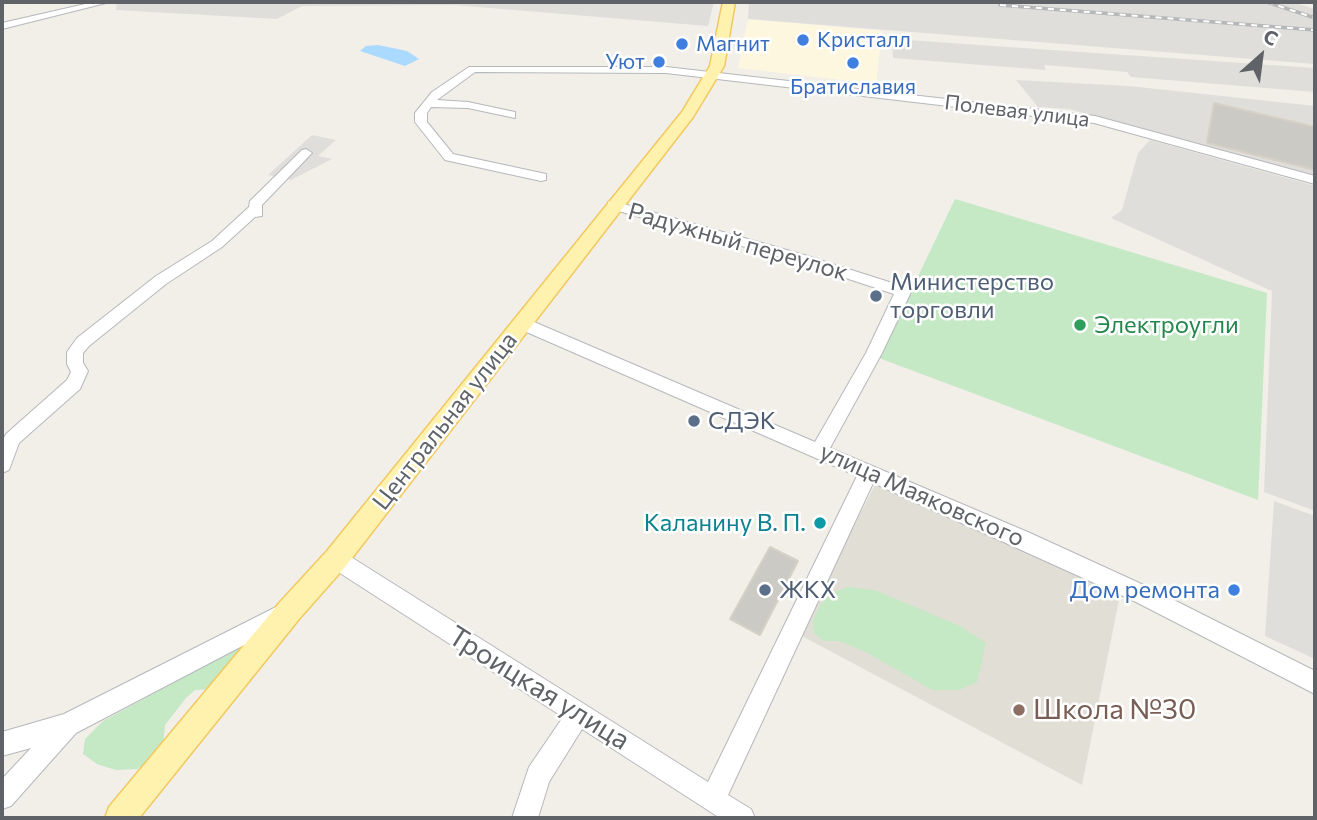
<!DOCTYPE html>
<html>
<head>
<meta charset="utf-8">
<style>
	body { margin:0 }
	#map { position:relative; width:1317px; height:820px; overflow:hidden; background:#f1efe8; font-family:Commissioner,sans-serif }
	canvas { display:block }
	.frame { position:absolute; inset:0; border:4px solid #5f6368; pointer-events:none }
	.north { position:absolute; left:1226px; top:21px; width:70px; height:70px; -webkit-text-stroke:5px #fff; paint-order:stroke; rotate:28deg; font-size:19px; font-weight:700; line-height:28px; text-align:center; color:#5f6368 }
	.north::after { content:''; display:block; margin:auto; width:24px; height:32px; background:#5f6368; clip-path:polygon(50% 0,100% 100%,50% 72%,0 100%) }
</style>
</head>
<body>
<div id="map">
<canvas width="1317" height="820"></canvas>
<div class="frame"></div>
<div class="north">С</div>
</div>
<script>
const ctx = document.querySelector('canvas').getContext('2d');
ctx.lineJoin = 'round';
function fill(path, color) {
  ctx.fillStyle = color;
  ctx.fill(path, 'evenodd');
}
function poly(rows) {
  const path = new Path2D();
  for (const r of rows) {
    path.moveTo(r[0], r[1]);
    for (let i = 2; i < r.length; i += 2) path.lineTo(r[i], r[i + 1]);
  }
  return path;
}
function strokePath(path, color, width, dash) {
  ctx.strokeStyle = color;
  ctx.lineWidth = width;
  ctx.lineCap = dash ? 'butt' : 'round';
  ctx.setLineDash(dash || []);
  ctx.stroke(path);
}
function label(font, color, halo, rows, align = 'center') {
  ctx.font = font + ' Commissioner,sans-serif';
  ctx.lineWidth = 5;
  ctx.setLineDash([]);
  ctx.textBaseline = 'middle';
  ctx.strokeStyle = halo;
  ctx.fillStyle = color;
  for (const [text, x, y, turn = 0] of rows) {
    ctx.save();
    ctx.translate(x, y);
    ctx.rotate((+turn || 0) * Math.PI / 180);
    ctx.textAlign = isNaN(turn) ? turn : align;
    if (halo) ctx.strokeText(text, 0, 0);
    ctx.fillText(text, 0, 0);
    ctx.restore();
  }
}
fill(poly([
	[748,19,882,31,876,84,738,68]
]), '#fef7e0');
fill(poly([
	[117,2,714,2,708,26,454,5,302,6,277,19,116,10],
	[749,2,1292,2,1315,9,1315,64,748,19],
	[892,39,1315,68,1315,92,1131,77,1127,72,1082,68,1044,65,1046,70,893,58],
	[1016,80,1129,86,1315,106,1315,176,1069,109,1038,107],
	[312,135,336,140,318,156,332,159,291,180,268,175],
	[1150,140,1315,186,1315,511,1264,492,1272,291,1111,218,1122,210,1138,153],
	[1274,501,1315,516,1315,659,1265,636]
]), '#e0deda');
fill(poly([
	[875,485,1120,595,1082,785,798,634]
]), '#e1ded6');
fill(poly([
	[955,199,1267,293,1258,500,879,358],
	[848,587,875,590,960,626,986,643,977,682,959,690,932,690,866,652,839,641,824,641,814,633,813,620,820,605,831,593],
	[247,643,214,689,195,690,186,698,165,725,163,746,152,760,137,769,116,770,97,764,83,754,85,739,103,721]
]), '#c5e8c5');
fill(poly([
	[378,45,407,51,419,59,405,66,360,51,366,46]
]), '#aadaff');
const building = poly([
	[1214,103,1315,127,1315,170,1207,143,1214,103],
	[770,547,798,561,760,635,730,619,770,547]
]);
fill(building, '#cccac5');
strokePath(building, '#d6d1c6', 2);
const minor = poly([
	[94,2,110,2,2,29,2,23,94,2],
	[469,67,666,67,1095,116,1315,176,1315,184,1094,123,666,73,475,72,437,100,468,102,515,112,515,118,468,108,431,107,427,113,427,122,453,154,546,174,546,180,541,181,445,160,415,122,415,113,432,92,469,67],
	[306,149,312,153,262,205,262,216,255,217,222,247,166,284,89,346,83,353,83,363,88,371,80,389,19,443,9,470,2,473,2,442,6,434,67,380,71,372,67,364,67,352,77,338,156,276,212,241,249,207,250,201,302,150,306,149],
	[613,201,801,254,908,288,911,292,882,353,830,448,1030,533,1148,587,1315,671,1315,694,1134,601,873,483,728,795,751,809,755,818,720,818,582,729,549,782,538,818,512,818,529,767,563,717,329,566,326,559,329,552,336,550,343,552,708,782,857,476,515,327,513,323,521,317,527,319,815,442,866,353,894,294,791,260,608,208,608,202,613,201],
	[280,605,288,608,291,615,288,622,76,733,11,806,2,809,2,779,31,748,2,756,2,732,64,714,280,605]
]);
const major = poly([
	[723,2,735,2,724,66,693,117,345,567,299,619,139,818,105,818,109,807,281,601,327,551,682,112,710,66,723,2]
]);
strokePath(minor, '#b5b8bc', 2);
strokePath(major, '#f2c960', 3);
fill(minor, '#fff');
fill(major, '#fff2af');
const rail = poly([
	[1267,2,1315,18],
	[1312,2,1315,3],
	[1000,5,1315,30]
]);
strokePath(rail, '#b6b7b8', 3.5);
strokePath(rail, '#fff', 2, [6]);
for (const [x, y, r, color] of [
	[803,40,7,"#3f7fe0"],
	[682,44,7,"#3f7fe0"],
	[659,62,7,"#3f7fe0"],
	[853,63,7,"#3f7fe0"],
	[876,296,7,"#5c6f8a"],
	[1080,325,7,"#2e9e5b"],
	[694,421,7,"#5c6f8a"],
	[820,523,7,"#0f9aa8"],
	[765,590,7,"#5c6f8a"],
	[1234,590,7,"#3f7fe0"],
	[1019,710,7,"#8d6e63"]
]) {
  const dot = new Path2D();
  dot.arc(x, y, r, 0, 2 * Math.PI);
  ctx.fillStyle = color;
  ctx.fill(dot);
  strokePath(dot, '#fff', 2.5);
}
label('21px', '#366cbe', '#fff', [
	["Кристалл",817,40],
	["Магнит",696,44],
	["Уют",645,62,"right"],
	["Братиславия",853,87,"center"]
], 'left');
label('21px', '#5f6368', '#fff', [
	["Полевая улица",1017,111,7]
]);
label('24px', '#5f6368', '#fff', [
	["Радужный переулок",738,242,16],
	["Центральная улица",445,421,-52],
	["улица Маяковского",922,495,24]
]);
label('24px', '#4e5e75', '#fff', [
	["Министерство",890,282],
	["торговли",890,310],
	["СДЭК",708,421],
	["ЖКХ",779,590]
], 'left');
label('24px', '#27864d', '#fff', [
	["Электроугли",1094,325]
], 'left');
label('24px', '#0d838f', '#fff', [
	["Каланину В. П.",806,523]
], 'right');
label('24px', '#366cbe', '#fff', [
	["Дом ремонта",1220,590]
], 'right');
label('28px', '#5f6368', '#fff', [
	["Троицкая улица",539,688,32]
]);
label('28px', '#785e54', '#fff', [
	["Школа №30",1033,710]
], 'left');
</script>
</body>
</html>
